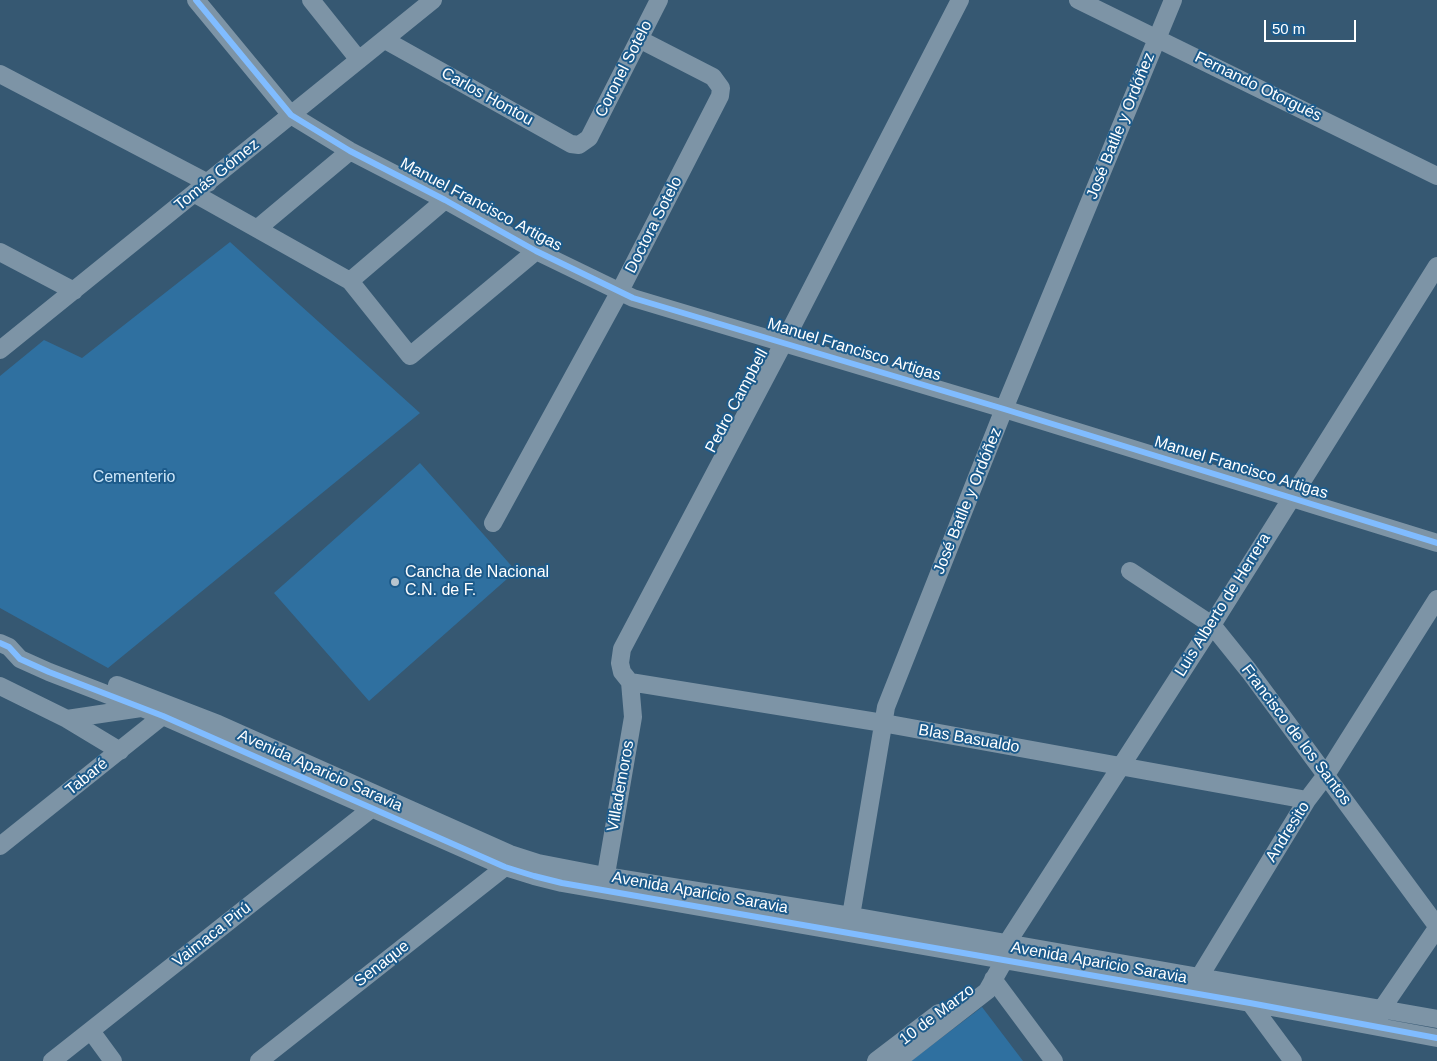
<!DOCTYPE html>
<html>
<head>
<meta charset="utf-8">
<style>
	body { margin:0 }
	#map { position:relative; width:1437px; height:1061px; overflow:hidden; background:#365872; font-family:Arial,sans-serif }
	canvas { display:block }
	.scale { position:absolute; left:1264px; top:20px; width:92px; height:22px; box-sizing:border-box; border:2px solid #fff; border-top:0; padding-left:6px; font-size:15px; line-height:18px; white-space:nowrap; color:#fff; -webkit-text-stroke:4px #1d5b8b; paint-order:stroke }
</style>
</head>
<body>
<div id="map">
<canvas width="1437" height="1061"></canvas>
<div class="scale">50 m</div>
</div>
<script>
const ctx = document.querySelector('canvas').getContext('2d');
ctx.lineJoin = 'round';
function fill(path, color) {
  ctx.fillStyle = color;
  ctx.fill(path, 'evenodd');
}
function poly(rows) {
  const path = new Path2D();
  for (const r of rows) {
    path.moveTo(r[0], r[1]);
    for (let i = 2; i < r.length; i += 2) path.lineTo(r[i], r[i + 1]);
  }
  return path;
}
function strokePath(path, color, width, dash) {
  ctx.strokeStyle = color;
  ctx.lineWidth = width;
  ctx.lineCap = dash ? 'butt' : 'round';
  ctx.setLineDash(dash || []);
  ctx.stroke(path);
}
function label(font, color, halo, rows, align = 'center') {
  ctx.font = font + ' Arial,sans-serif';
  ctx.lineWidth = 4;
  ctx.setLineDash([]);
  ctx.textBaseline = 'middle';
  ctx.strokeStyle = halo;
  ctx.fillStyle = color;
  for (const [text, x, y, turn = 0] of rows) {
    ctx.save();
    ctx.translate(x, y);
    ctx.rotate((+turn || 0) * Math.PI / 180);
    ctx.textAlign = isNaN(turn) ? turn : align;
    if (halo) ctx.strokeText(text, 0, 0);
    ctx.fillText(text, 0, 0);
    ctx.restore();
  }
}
fill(poly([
	[230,242,420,413,108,668,0,608,0,376,44,340,82,358],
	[420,463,516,571,369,701,274,593],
	[982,1007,1023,1061,911,1061]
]), '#2f70a0');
strokePath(poly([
	[196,0,291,115,350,151,445,200,536,251,633,298,1004,409,1437,543],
	[311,0,359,60],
	[1078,0,1437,176],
	[385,40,571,144,579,145,589,138,659,0],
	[0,74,208,183],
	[195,194,350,281,410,356,536,251],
	[258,228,350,151],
	[0,252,74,291],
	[350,281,445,200],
	[0,350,433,0],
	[493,523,620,291,720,96,721,88,713,77,639,39],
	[1130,571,1212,625,1249,671,1437,926],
	[0,643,9,647,20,659,49,672,163,716,505,867,534,876,562,883,1250,1003,1437,1038],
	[630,682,883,723,1307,800],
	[117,685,218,724,510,854,538,863,605,876,851,916,1437,1019],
	[0,686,67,719,120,751],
	[67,719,141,708],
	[0,846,170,710],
	[604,886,633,717,630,682,622,672,620,663,622,649,783,344,960,0],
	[849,928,886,707,1004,409,1173,0],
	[993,979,1054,1061],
	[1198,985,1200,976,1307,800,1326,775,1437,599],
	[1251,998,1250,1003,1293,1061],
	[1379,1019,1381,1010,1437,928],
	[91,1031,113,1061],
	[52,1061,371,809],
	[259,1061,505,867],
	[876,1061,939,1013],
	[897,1061,987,991,1004,961,1007,943,1212,625,1437,266]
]), '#7d94a6', 18);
strokePath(poly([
	[196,0,291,115,350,151,445,200,536,251,633,298,1004,409,1437,543],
	[0,643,9,647,20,659,49,672,163,716,505,867,534,876,562,883,1250,1003,1437,1038]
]), '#80bcff', 6);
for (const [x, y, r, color] of [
	[395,582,5,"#b9c5ce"]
]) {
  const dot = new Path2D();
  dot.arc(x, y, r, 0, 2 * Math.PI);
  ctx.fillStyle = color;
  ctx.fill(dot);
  strokePath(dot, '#1d5b8b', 2);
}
label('16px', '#fff', '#1d5b8b', [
	["Coronel Sotelo",624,69,-63],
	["Fernando Otorgués",1258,87,26],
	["Carlos Hontou",487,97,29],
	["José Batlle y Ordóñez",1121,126,-68],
	["Tomás Gómez",217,175,-39],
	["Manuel Francisco Artigas",481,205,28],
	["Doctora Sotelo",654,225,-63],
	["Manuel Francisco Artigas",854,350,17],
	["Pedro Campbell",737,401,-62],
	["Manuel Francisco Artigas",1241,468,17],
	["José Batlle y Ordóñez",968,501,-68],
	["Luis Alberto de Herrera",1223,605,-58],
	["Francisco de los Santos",1296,735,53],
	["Blas Basualdo",969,739,10],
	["Avenida Aparicio Saravia",320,771,24],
	["Tabaré",87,777,-39],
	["Villademoros",621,786,-80],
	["Andresito",1288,832,-58],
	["Avenida Aparicio Saravia",700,893,10],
	["Vaimaca Pirú",212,935,-38],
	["Avenida Aparicio Saravia",1099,963,10],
	["Senaque",382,964,-38],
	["10 de Marzo",937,1015,-37]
]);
label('16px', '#cee7f9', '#1d5b8b', [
	["Cementerio",134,478]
]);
label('16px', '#fff', '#1d5b8b', [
	["Cancha de Nacional",405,573],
	["C.N. de F.",405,591]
], 'left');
</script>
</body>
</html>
